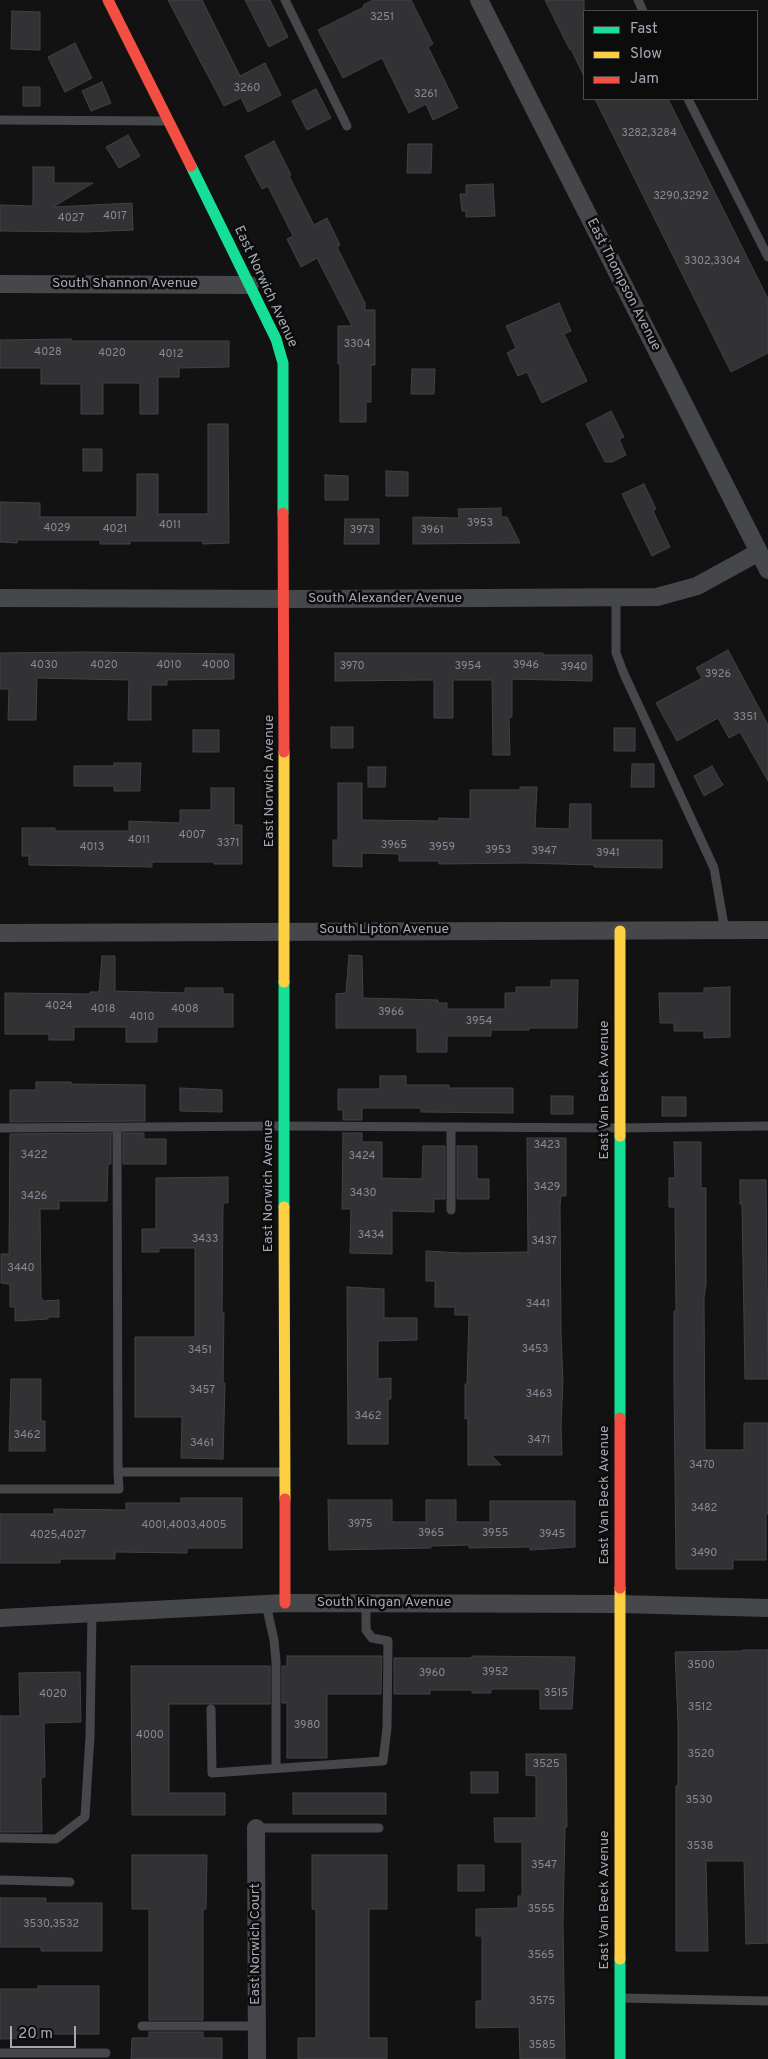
<!DOCTYPE html>
<html>
<head>
<meta charset="utf-8">
<style>
	body { margin:0 }
	#map { position:relative; width:768px; height:2059px; overflow:hidden; background:#121212; font-family:Overpass,sans-serif }
	canvas { display:block }
	.legend { position:absolute; left:583px; top:10px; width:175px; height:90px; box-sizing:border-box; background:#0c0c0d; border:1px solid #484a4f; margin:0; padding:6px 9px; list-style:none; font-size:15px; color:#a3a8b3 }
	.legend li { display:flex; align-items:center; gap:10px; height:25px }
	.legend b { width:25px; border:1px solid #484a4f }
	.scale { position:absolute; left:10px; top:2026px; width:66px; height:22px; box-sizing:border-box; border:2px solid #a3a8b3; border-top:0; padding-left:6px; font-size:15px; line-height:18px; white-space:nowrap; color:#a3a8b3; -webkit-text-stroke:4px #0c0c0d; paint-order:stroke }
</style>
</head>
<body>
<div id="map">
<canvas width="768" height="2059"></canvas>
<ul class="legend">
<li><b style="height:6px;background:#16e098"></b>Fast</li>
<li><b style="height:6px;background:#ffcf43"></b>Slow</li>
<li><b style="height:6px;background:#f24e42"></b>Jam</li>
</ul>
<div class="scale">20 m</div>
</div>
<script>
const ctx = document.querySelector('canvas').getContext('2d');
ctx.lineJoin = 'round';
function fill(path, color) {
  ctx.fillStyle = color;
  ctx.fill(path, 'evenodd');
}
function poly(rows) {
  const path = new Path2D();
  for (const r of rows) {
    path.moveTo(r[0], r[1]);
    for (let i = 2; i < r.length; i += 2) path.lineTo(r[i], r[i + 1]);
  }
  return path;
}
function strokePath(path, color, width, dash) {
  ctx.strokeStyle = color;
  ctx.lineWidth = width;
  ctx.lineCap = dash ? 'butt' : 'round';
  ctx.setLineDash(dash || []);
  ctx.stroke(path);
}
function label(font, color, halo, rows, align = 'center') {
  ctx.font = font + ' Overpass,sans-serif';
  ctx.lineWidth = 5;
  ctx.setLineDash([]);
  ctx.textBaseline = 'middle';
  ctx.strokeStyle = halo;
  ctx.fillStyle = color;
  for (const [text, x, y, turn = 0] of rows) {
    ctx.save();
    ctx.translate(x, y);
    ctx.rotate((+turn || 0) * Math.PI / 180);
    ctx.textAlign = isNaN(turn) ? turn : align;
    if (halo) ctx.strokeText(text, 0, 0);
    ctx.fillText(text, 0, 0);
    ctx.restore();
  }
}
const building = poly([
	[168,0,202,0,240,76,265,63,281,95,248,112,241,98,224,106,168,0],
	[245,0,270,0,288,37,269,47,245,0],
	[373,0,411,0,433,44,428,47,458,108,433,120,426,104,409,113,382,58,343,78,318,30,364,7,363,5,373,0],
	[545,0,584,0,584,76,571,49,570,50,545,0],
	[12,11,40,12,40,50,11,49,12,11],
	[75,43,92,78,65,92,48,57,75,43],
	[102,82,111,103,91,111,82,91,102,82],
	[23,87,40,87,40,106,23,106,23,87],
	[316,89,331,118,307,130,292,101,316,89],
	[595,99,668,99,768,299,768,353,731,372,595,99],
	[128,135,140,156,119,168,106,147,128,135],
	[274,141,291,175,289,176,314,225,327,218,340,245,337,247,365,303,365,310,375,310,375,365,371,365,371,402,366,402,366,422,340,422,340,364,338,364,338,326,352,326,317,258,301,267,287,239,293,236,268,186,262,189,245,156,274,141],
	[408,144,432,144,431,173,407,173,408,144],
	[33,167,54,167,54,183,93,183,53,207,132,203,133,230,85,232,0,231,0,205,33,206,33,167],
	[493,184,495,216,466,217,466,211,462,211,460,194,466,194,466,185,493,184],
	[559,303,571,331,564,334,587,381,542,403,527,372,518,376,507,353,516,348,506,326,559,303],
	[71,339,71,341,229,341,229,367,179,368,179,377,158,377,158,414,140,414,140,383,103,383,103,414,81,414,81,384,41,384,41,368,0,368,0,340,71,339],
	[412,369,435,369,434,394,411,394,412,369],
	[611,411,624,437,619,439,626,455,612,462,605,462,586,424,611,411],
	[208,424,228,424,229,543,203,544,203,541,130,541,130,544,100,544,100,540,17,540,17,543,0,542,0,502,40,503,40,517,137,517,137,474,158,474,158,514,208,514,208,424],
	[83,449,102,449,102,471,83,471,83,449],
	[386,471,408,472,408,496,386,496,386,471],
	[325,475,348,476,348,500,325,500,325,475],
	[644,484,656,509,653,511,670,547,652,556,622,494,644,484],
	[501,508,501,517,507,517,520,543,413,544,413,517,459,518,458,509,501,508],
	[345,519,379,519,379,544,344,544,345,519],
	[728,650,768,725,768,781,740,732,729,738,718,718,677,741,656,703,702,678,696,668,728,650],
	[87,652,234,654,234,679,167,680,167,685,151,685,151,720,128,720,129,680,37,678,36,720,8,720,9,689,0,689,0,653,87,652],
	[335,653,543,653,543,655,592,655,592,681,512,679,512,717,509,717,510,755,493,755,492,680,453,680,453,718,434,718,434,680,335,681,335,653],
	[331,727,353,727,353,748,331,748,331,727],
	[614,728,635,728,635,751,614,751,614,728],
	[193,730,219,730,219,752,193,752,193,730],
	[114,763,141,763,140,791,114,791,114,786,74,786,74,766,114,766,114,763],
	[632,764,654,764,654,787,631,787,632,764],
	[712,766,723,785,704,796,694,776,712,766],
	[368,767,386,767,385,787,368,787,368,767],
	[338,783,362,783,362,820,439,821,439,818,470,819,470,790,520,790,520,787,537,787,535,828,569,829,570,804,591,804,591,840,662,840,662,868,594,867,594,865,525,863,439,864,439,861,399,861,399,854,362,853,362,867,333,866,333,840,338,840,338,783],
	[211,788,234,788,234,825,242,825,242,864,214,864,214,862,152,862,152,867,29,865,29,856,22,856,22,828,55,828,55,831,129,831,129,821,180,823,180,810,211,810,211,788],
	[349,955,362,956,363,998,438,1000,438,1003,447,1003,447,1009,505,1009,505,993,516,993,516,987,551,987,551,980,578,980,577,1028,529,1028,529,1030,491,1030,491,1036,447,1036,447,1052,417,1052,417,1028,336,1028,336,994,346,993,349,955],
	[102,956,115,956,115,991,185,993,185,988,223,988,223,994,233,994,233,1027,157,1027,157,1042,126,1042,126,1027,74,1027,74,1040,49,1040,49,1034,5,1034,5,993,90,994,90,992,99,992,102,956],
	[730,987,730,1037,704,1038,704,1031,674,1031,674,1023,660,1023,659,993,704,993,704,988,730,987],
	[380,1076,406,1076,406,1085,449,1085,449,1088,513,1088,513,1113,421,1112,421,1108,362,1108,362,1120,343,1120,343,1110,338,1110,338,1089,380,1089,380,1076],
	[36,1082,71,1082,71,1084,145,1085,145,1121,10,1122,10,1090,36,1090,36,1082],
	[180,1088,222,1090,222,1112,180,1111,180,1088],
	[551,1096,573,1096,573,1114,551,1114,551,1096],
	[662,1097,686,1097,686,1116,662,1116,662,1097],
	[111,1133,111,1164,108,1164,107,1201,59,1201,59,1209,40,1209,41,1297,43,1301,59,1300,59,1317,48,1317,48,1319,15,1321,15,1307,10,1307,10,1284,1,1283,1,1254,9,1254,10,1134,111,1133],
	[123,1133,144,1133,144,1139,166,1139,166,1164,123,1164,123,1133],
	[343,1133,362,1133,362,1142,382,1142,382,1178,422,1179,423,1146,445,1146,445,1199,434,1199,434,1212,392,1211,392,1254,350,1253,351,1209,342,1209,343,1133],
	[527,1138,566,1138,566,1196,561,1196,560,1205,561,1333,563,1382,561,1426,562,1455,491,1455,501,1465,468,1465,468,1418,465,1419,465,1384,467,1384,469,1315,455,1315,455,1307,435,1307,435,1281,426,1281,426,1251,463,1253,528,1252,527,1138],
	[674,1142,701,1142,701,1188,706,1188,706,1285,704,1297,705,1450,744,1450,744,1423,768,1423,768,1514,766,1514,766,1560,733,1560,733,1569,676,1569,674,1385,674,1311,676,1311,675,1207,669,1207,669,1178,675,1178,674,1142],
	[457,1146,477,1146,477,1179,489,1179,489,1199,457,1199,457,1146],
	[228,1177,228,1203,223,1203,222,1313,224,1313,223,1383,225,1383,223,1459,181,1458,182,1417,135,1417,135,1337,195,1337,195,1248,159,1248,159,1252,142,1252,142,1229,156,1229,156,1178,228,1177],
	[740,1180,766,1180,768,1379,745,1379,742,1204,740,1204,740,1180],
	[347,1287,384,1289,384,1318,417,1318,417,1340,378,1341,378,1379,391,1378,391,1399,388,1399,388,1444,348,1444,347,1287],
	[11,1379,41,1379,41,1421,45,1421,45,1451,9,1451,11,1379],
	[181,1498,242,1498,242,1548,187,1548,187,1553,115,1552,115,1559,60,1559,60,1563,0,1563,0,1514,54,1514,54,1509,126,1510,126,1503,181,1503,181,1498],
	[328,1500,392,1500,392,1522,426,1522,426,1500,456,1500,456,1522,490,1522,490,1501,575,1501,575,1547,530,1550,530,1547,469,1548,469,1545,431,1546,431,1548,329,1550,328,1500],
	[743,1650,768,1650,768,1943,746,1944,744,1861,706,1861,708,1951,676,1951,676,1786,678,1786,678,1723,675,1652,743,1651,743,1650],
	[287,1656,382,1656,381,1694,327,1694,327,1758,287,1758,287,1703,282,1703,282,1666,287,1666,287,1656],
	[472,1656,575,1657,572,1709,540,1709,540,1689,491,1689,491,1693,472,1693,472,1690,430,1690,430,1694,394,1694,394,1658,472,1658,472,1656],
	[131,1666,270,1666,270,1704,169,1704,169,1793,225,1793,225,1815,132,1815,131,1666],
	[80,1672,81,1722,44,1723,45,1777,41,1778,42,1832,0,1832,0,1716,20,1716,19,1673,80,1672],
	[526,1754,566,1754,567,1827,565,1827,563,1924,565,2059,520,2059,519,2027,476,2028,476,2001,482,2001,482,1936,476,1936,476,1909,518,1908,518,1896,522,1896,522,1842,495,1842,494,1818,536,1818,536,1776,526,1775,526,1754],
	[471,1772,498,1772,498,1793,471,1793,471,1772],
	[293,1793,386,1793,386,1814,293,1814,293,1793],
	[132,1855,207,1855,206,1909,203,1909,203,2020,149,2020,149,1909,132,1909,132,1855],
	[312,1855,387,1855,387,1909,369,1909,369,2038,387,2038,387,2059,298,2059,298,2038,316,2038,316,1909,312,1909,312,1855],
	[458,1865,484,1865,484,1891,458,1891,458,1865],
	[0,1898,46,1898,46,1903,102,1903,102,1951,41,1951,41,1947,0,1947,0,1898],
	[38,1986,99,1986,99,2034,44,2034,44,2038,0,2039,0,1989,38,1989,38,1986],
	[149,2032,203,2032,203,2038,222,2038,222,2059,131,2059,132,2038,149,2038,149,2032]
]);
fill(building, '#323235');
strokePath(building, '#414246', 1);
strokePath(poly([
	[285,0,347,126],
	[638,0,643,11],
	[688,99,768,257],
	[0,120,165,121],
	[616,597,616,653,624,674,714,868,725,931],
	[117,1127,118,1472,284,1472],
	[451,1127,451,1210],
	[0,1128,284,1126,620,1128,768,1126],
	[0,1489,119,1489,118,1472],
	[266,1604,274,1640,276,1661,276,1767],
	[211,1709,212,1773,383,1761,387,1728,388,1641,372,1638,366,1630,366,1603],
	[256,1828,379,1828],
	[0,1838,56,1839,85,1817,90,1736,92,1613],
	[0,1880,70,1882],
	[621,1998,768,2001],
	[142,2026,257,2026],
	[0,2053,106,2053]
]), '#46474a', 9);
strokePath(poly([
	[479,0,768,570],
	[0,284,250,285],
	[0,598,308,599,657,597,697,586,759,552],
	[0,933,768,930],
	[0,1618,285,1603,620,1604,768,1608],
	[256,1828,257,2059]
]), '#46474a', 18);
strokePath(poly([
	[191,166,276,339,283,363,283,513],
	[284,982,284,1207],
	[620,1136,620,1418],
	[620,1959,620,2059]
]), '#16e098', 11);
strokePath(poly([
	[284,752,284,982],
	[620,931,620,1136],
	[284,1207,285,1499],
	[620,1588,620,1959]
]), '#ffcf43', 11);
strokePath(poly([
	[108,0,191,166],
	[283,513,284,752],
	[620,1418,620,1588],
	[285,1499,285,1603]
]), '#f24e42', 11);
label('11px', '#878a94', null, [
	["3251",382,18],
	["3260",247,89],
	["3261",426,95],
	["3282,3284",649,134],
	["3290,3292",681,197],
	["4017",115,217],
	["4027",71,219],
	["3302,3304",712,262],
	["3304",357,345],
	["4028",48,353],
	["4020",112,354],
	["4012",171,355],
	["3953",480,524],
	["4011",170,526],
	["4029",57,529],
	["4021",115,530],
	["3973",362,531],
	["3961",432,531],
	["4030",44,666],
	["4020",104,666],
	["4010",169,666],
	["4000",216,666],
	["3946",526,666],
	["3970",352,667],
	["3954",468,667],
	["3940",574,668],
	["3926",718,675],
	["3351",745,718],
	["4007",192,836],
	["4011",139,841],
	["3371",228,844],
	["3965",394,846],
	["4013",92,848],
	["3959",442,848],
	["3953",498,851],
	["3947",544,852],
	["3941",608,854],
	["4024",59,1007],
	["4018",103,1010],
	["4008",185,1010],
	["3966",391,1013],
	["4010",142,1018],
	["3954",479,1022],
	["3423",547,1146],
	["3422",34,1156],
	["3424",362,1157],
	["3429",547,1188],
	["3430",363,1194],
	["3426",34,1197],
	["3434",371,1236],
	["3433",205,1240],
	["3437",544,1242],
	["3440",21,1269],
	["3441",538,1305],
	["3453",535,1350],
	["3451",200,1351],
	["3457",202,1391],
	["3463",539,1395],
	["3462",368,1417],
	["3462",27,1436],
	["3471",539,1441],
	["3461",202,1444],
	["3470",702,1466],
	["3482",704,1509],
	["3975",360,1525],
	["4001,4003,4005",184,1526],
	["3965",431,1534],
	["3955",495,1534],
	["3945",552,1535],
	["4025,4027",58,1536],
	["3490",704,1554],
	["3500",701,1666],
	["3952",495,1673],
	["3960",432,1674],
	["3515",556,1694],
	["4020",53,1695],
	["3512",700,1708],
	["3980",307,1726],
	["4000",150,1736],
	["3520",701,1755],
	["3525",546,1765],
	["3530",699,1801],
	["3538",700,1847],
	["3547",544,1866],
	["3555",541,1910],
	["3530,3532",51,1925],
	["3565",541,1956],
	["3575",542,2002],
	["3585",542,2046]
]);
label('14px', '#a3a8b3', '#0c0c0d', [
	["South Shannon Avenue",125,284],
	["East Thompson Avenue",623,285,63],
	["East Norwich Avenue",265,287,65],
	["South Alexander Avenue",385,599],
	["East Norwich Avenue",270,781,-90],
	["South Lipton Avenue",384,930],
	["East Van Beck Avenue",605,1090,-90],
	["East Norwich Avenue",269,1186,-90],
	["East Van Beck Avenue",605,1495,-90],
	["South Kingan Avenue",384,1603],
	["East Van Beck Avenue",605,1900,-90],
	["East Norwich Court",256,1944,-90]
]);
</script>
</body>
</html>
